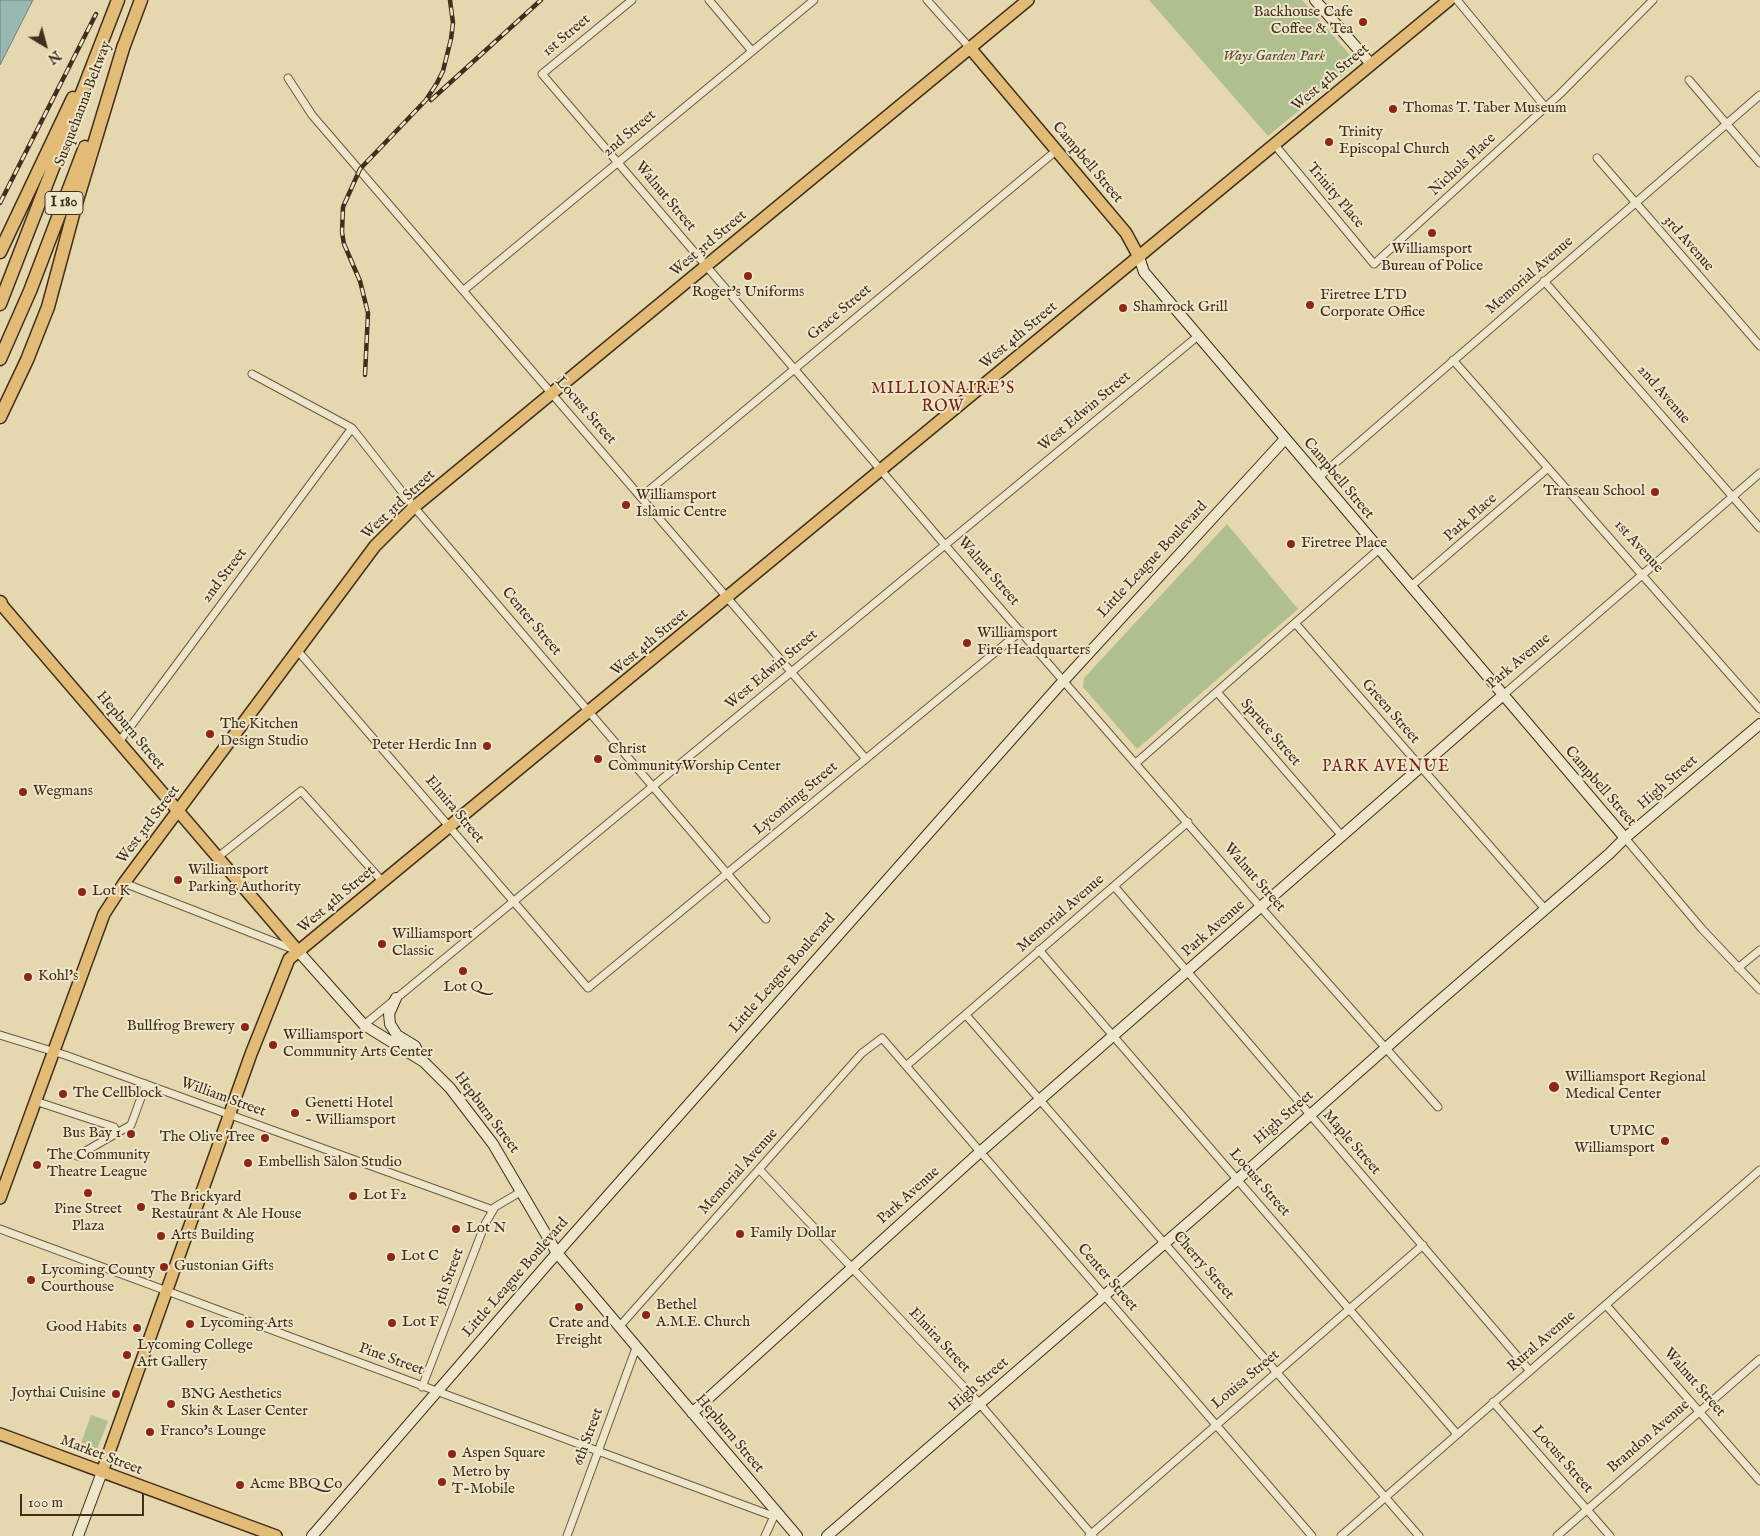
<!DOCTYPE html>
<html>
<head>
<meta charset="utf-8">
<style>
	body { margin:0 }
	#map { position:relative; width:1760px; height:1536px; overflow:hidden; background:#e5d8ae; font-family:"IM FELL English",serif }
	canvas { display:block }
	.north { position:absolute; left:20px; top:20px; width:50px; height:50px; -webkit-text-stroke:4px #eee6ca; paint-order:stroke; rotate:143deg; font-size:14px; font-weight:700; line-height:20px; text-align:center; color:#422e1b }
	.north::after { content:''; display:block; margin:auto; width:18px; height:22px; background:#422e1b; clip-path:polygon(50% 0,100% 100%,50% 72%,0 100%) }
	.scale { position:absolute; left:20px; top:1494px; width:124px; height:22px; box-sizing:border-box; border:2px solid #422e1b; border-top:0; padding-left:6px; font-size:15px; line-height:18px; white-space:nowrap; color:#422e1b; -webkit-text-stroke:4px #eee6ca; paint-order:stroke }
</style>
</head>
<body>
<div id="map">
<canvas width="1760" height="1536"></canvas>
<div class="north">N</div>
<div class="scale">100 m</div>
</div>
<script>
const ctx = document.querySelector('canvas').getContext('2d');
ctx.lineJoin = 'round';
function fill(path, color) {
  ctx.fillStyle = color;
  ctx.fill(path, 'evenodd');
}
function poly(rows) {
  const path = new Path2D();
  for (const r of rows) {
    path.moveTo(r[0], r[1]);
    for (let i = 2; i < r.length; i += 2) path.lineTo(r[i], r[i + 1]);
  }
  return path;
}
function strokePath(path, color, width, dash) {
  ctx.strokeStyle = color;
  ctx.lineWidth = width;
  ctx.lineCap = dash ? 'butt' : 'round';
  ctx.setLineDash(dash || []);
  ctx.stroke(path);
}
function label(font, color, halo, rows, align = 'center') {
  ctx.font = font + ' "IM FELL English",serif';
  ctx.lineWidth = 4;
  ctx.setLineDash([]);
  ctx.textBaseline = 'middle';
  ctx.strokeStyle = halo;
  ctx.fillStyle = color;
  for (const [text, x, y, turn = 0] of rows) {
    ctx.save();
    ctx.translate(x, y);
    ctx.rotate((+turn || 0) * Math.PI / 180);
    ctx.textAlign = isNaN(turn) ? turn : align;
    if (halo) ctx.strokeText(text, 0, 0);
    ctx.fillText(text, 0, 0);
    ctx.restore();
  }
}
fill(poly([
	[1149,0,1302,0,1357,63,1268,136],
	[1227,524,1298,609,1137,749,1083,687,1084,678],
	[91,1415,108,1421,96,1452,80,1446]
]), '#b0bf8e');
const water = poly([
	[0,0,33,0,0,65,0,0]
]);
fill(water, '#98b8b2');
strokePath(water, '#768176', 1);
const street = poly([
	[632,0,542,74,945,545,1249,894,1438,1107],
	[709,0,752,51],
	[927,0,970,48],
	[1457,0,1546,108],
	[288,78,312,115,866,759],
	[1689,80,1760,163],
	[1274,144,1374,264,1560,94,1653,0],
	[1597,158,1760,346],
	[1544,281,1760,528],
	[464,290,814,0],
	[1453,360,1760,709],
	[252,374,352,428,414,507,766,919],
	[1318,478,1760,95],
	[641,497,1057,150],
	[1410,587,1548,468],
	[1295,623,1545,909],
	[298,651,588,988,1021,631],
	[1217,692,1342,836],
	[1502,696,1760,473],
	[119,742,352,428],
	[1136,763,1378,550],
	[1625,838,1702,929,1760,990],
	[218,857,301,791,382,881],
	[124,883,295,950],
	[1114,886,1530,1371],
	[1039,950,1457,1434],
	[1738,968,1760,950],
	[966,1015,1419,1536],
	[364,1025,1198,336],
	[0,1035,65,1055,493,1210],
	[906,1066,1188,822],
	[35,1101,114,1127,117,1132],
	[77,1156,131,1125,146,1084],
	[759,1169,980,1404,1093,1536],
	[0,1229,773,1516],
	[1606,1305,1760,1481],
	[619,1327,862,1053,882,1038,1312,1536],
	[422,1387,485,1224,495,1207,522,1191],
	[1493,1402,1610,1536],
	[567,1536,636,1348],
	[765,1536,775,1514],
	[1089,1536,1423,1245],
	[1341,1536,1760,1170],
	[1557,1536,1760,1359]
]);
const secondary = poly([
	[1315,0,1371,64],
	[1139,257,1144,272,1625,838],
	[298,951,364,1025,424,1062,450,1088,493,1144,557,1253,797,1536],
	[396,998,389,1014,390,1024,397,1035,415,1046,422,1059],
	[692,1413,980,1152,1502,696],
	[78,1536,102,1472],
	[312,1536,557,1253,1057,688,1285,439],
	[827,1536,1203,1210,1423,1015,1609,854,1625,838,1760,724]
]);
const primary = poly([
	[970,48,1126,233,1139,257],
	[0,603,298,951],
	[0,1198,104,914,124,883,375,546,414,507,1028,0],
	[0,1434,276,1536],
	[102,1472,251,1054,289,959,1449,0]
]);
const highway = poly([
	[122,51,141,0],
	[0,252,73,98],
	[0,304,118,0],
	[0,359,30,291,85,147],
	[0,417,27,360,48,307,75,207,124,45],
	[0,602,1,603]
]);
strokePath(street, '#6b5840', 9);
strokePath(secondary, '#422e1b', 12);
strokePath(primary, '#422e1b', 14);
strokePath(highway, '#422e1b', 15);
strokePath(street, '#eee6ca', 7);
strokePath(secondary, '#eee6ca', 10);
strokePath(primary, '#e2bc77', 11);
strokePath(highway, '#e2bc77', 12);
const rail = poly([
	[431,100,541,0],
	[0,203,96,14],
	[365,375,368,313,360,281,344,244,342,232,343,207,360,169,426,100,437,83,443,71,451,39,453,23,450,0]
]);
strokePath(rail, '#422e1b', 4.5);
strokePath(rail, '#eee6ca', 2.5, [8]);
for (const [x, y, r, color] of [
	[1363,22,5,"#8f2418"],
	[1393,109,5,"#8f2418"],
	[1329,142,5,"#8f2418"],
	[1432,233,5,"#8f2418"],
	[748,276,5,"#8f2418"],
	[1310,305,5,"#8f2418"],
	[1123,308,5,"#8f2418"],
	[1655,492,5,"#8f2418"],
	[626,505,5,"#8f2418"],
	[1291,544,5,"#8f2418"],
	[967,643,5,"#8f2418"],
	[210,734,5,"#8f2418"],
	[487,746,5,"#8f2418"],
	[598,759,5,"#8f2418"],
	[23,792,5,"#8f2418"],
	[178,880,5,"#8f2418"],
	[82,892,5,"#8f2418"],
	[382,944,5,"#8f2418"],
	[463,971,5,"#8f2418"],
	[28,977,5,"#8f2418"],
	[245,1027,5,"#8f2418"],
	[273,1045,5,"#8f2418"],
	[1554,1087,6,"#8f2418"],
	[63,1094,5,"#8f2418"],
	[295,1113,5,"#8f2418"],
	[131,1134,5,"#8f2418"],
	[265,1138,5,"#8f2418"],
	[1665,1141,5,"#8f2418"],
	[248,1163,5,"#8f2418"],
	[37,1165,5,"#8f2418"],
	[88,1193,5,"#8f2418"],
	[353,1196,5,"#8f2418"],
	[141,1207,5,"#8f2418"],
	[456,1229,5,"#8f2418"],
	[740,1234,5,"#8f2418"],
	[161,1236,5,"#8f2418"],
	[391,1257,5,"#8f2418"],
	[164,1267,5,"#8f2418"],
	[31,1280,5,"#8f2418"],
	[579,1307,5,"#8f2418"],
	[646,1315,5,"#8f2418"],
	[392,1323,5,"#8f2418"],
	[190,1324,5,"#8f2418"],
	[137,1328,5,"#8f2418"],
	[127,1355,5,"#8f2418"],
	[116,1394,5,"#8f2418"],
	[171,1404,5,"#8f2418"],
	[150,1432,5,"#8f2418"],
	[452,1454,5,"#8f2418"],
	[442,1482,5,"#8f2418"],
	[240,1485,5,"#8f2418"]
]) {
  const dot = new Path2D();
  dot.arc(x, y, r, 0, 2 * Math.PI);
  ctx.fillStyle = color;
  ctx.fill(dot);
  strokePath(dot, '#eee6ca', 2);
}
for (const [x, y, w] of [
	[64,203,38]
]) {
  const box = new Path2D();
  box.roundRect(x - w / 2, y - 11.5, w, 23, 4);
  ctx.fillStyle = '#eee6ca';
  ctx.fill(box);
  strokePath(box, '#422e1b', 1);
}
label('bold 14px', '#422e1b', null, [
	["I 180",64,203]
]);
label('15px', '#422e1b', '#eee6ca', [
	["Backhouse Cafe",1353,13,"right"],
	["Coffee & Tea",1353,30,"right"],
	["Thomas T. Taber Museum",1403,109],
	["Trinity",1339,133],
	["Episcopal Church",1339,150],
	["Williamsport",1432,250,"center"],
	["Bureau of Police",1432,267,"center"],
	["Roger's Uniforms",748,293,"center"],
	["Firetree LTD",1320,296],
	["Corporate Office",1320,313],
	["Shamrock Grill",1133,308],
	["Transeau School",1645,492,"right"],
	["Williamsport",636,496],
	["Islamic Centre",636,513],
	["Firetree Place",1301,544],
	["Williamsport",977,634],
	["Fire Headquarters",977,651],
	["The Kitchen",220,725],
	["Design Studio",220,742],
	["Peter Herdic Inn",477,746,"right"],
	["Christ",608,750],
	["CommunityWorship Center",608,767],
	["Wegmans",33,792],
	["Williamsport",188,871],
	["Parking Authority",188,888],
	["Lot K",92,892],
	["Williamsport",392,935],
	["Classic",392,952],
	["Kohl's",38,977],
	["Lot Q",463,988,"center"],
	["Bullfrog Brewery",235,1027,"right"],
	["Williamsport",283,1036],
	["Community Arts Center",283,1053],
	["Williamsport Regional",1565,1078],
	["Medical Center",1565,1095],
	["The Cellblock",73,1094],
	["Genetti Hotel",305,1104],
	["- Williamsport",305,1121],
	["UPMC",1655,1132,"right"],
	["Williamsport",1655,1149,"right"],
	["Bus Bay 1",121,1134,"right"],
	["The Olive Tree",255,1138,"right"],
	["The Community",47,1156],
	["Theatre League",47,1173],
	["Embellish Salon Studio",258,1163],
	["Lot F2",363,1196],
	["The Brickyard",151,1198],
	["Restaurant & Ale House",151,1215],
	["Pine Street",88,1210,"center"],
	["Plaza",88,1227,"center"],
	["Lot N",466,1229],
	["Family Dollar",750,1234],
	["Arts Building",171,1236],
	["Lot C",401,1257],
	["Gustonian Gifts",174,1267],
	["Lycoming County",41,1271],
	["Courthouse",41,1288],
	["Bethel",656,1306],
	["A.M.E. Church",656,1323],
	["Lot F",402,1323],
	["Lycoming Arts",200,1324],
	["Crate and",579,1324,"center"],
	["Freight",579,1341,"center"],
	["Good Habits",127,1328,"right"],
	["Lycoming College",137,1346],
	["Art Gallery",137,1363],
	["Joythai Cuisine",106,1394,"right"],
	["BNG Aesthetics",181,1395],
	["Skin & Laser Center",181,1412],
	["Franco's Lounge",160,1432],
	["Aspen Square",462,1454],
	["Metro by",452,1473],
	["T-Mobile",452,1490],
	["Acme BBQ Co",250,1485]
], 'left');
label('15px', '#422e1b', '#eee6ca', [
	["1st Street",567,36,-40],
	["West 4th Street",1331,78,-40],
	["Susquehanna Beltway",84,104,-69],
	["2nd Street",630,134,-40],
	["Campbell Street",1087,163,50],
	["Nichols Place",1463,165,-43],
	["Trinity Place",1335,196,50],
	["Walnut Street",665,197,50],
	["West 3rd Street",709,244,-40],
	["3rd Avenue",1688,244,49],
	["Memorial Avenue",1530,276,-41],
	["Grace Street",840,313,-40],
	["West 4th Street",1019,336,-40],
	["2nd Avenue",1663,395,49],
	["Locust Street",585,411,49],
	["West Edwin Street",1085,412,-40],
	["Campbell Street",1338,479,50],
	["West 3rd Street",399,505,-43],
	["Park Place",1471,518,-41],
	["1st Avenue",1638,547,48],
	["Little League Boulevard",1153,560,-47],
	["Walnut Street",988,572,49],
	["2nd Street",225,576,-53],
	["Center Street",531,622,50],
	["West 4th Street",650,643,-40],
	["Park Avenue",1519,662,-40],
	["West Edwin Street",772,670,-40],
	["Green Street",1390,712,49],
	["Hepburn Street",130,731,50],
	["Spruce Street",1270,733,49],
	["High Street",1668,783,-41],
	["Campbell Street",1600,787,49],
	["Lycoming Street",796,799,-40],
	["Elmira Street",454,810,50],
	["West 3rd Street",149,825,-53],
	["Walnut Street",1254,878,49],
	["West 4th Street",337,900,-40],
	["Memorial Avenue",1061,914,-41],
	["Park Avenue",1214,929,-41],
	["Little League Boulevard",783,974,-49],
	["William Street",223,1098,20],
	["Hepburn Street",486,1113,53],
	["High Street",1284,1118,-41],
	["Maple Street",1351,1143,49],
	["Memorial Avenue",739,1172,-48],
	["Locust Street",1259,1183,49],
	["Park Avenue",909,1196,-42],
	["Cherry Street",1203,1266,49],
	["5th Street",450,1277,-70],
	["Little League Boulevard",516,1278,-49],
	["Center Street",1107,1278,49],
	["Elmira Street",939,1341,47],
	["Rural Avenue",1542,1342,-41],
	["Pine Street",391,1360,20],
	["Louisa Street",1246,1380,-40],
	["Walnut Street",1694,1383,49],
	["High Street",979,1385,-41],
	["Hepburn Street",729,1434,50],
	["6th Street",589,1437,-70],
	["Brandon Avenue",1649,1437,-41],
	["Market Street",101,1456,21],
	["Locust Street",1562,1460,49]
]);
label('italic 15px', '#584b32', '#eee6ca', [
	["Ways Garden Park",1274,57]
]);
ctx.letterSpacing = '1px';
label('16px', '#7a1f14', '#eee6ca', [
	["MILLIONAIRE'S",943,390],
	["ROW",943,408],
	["PARK AVENUE",1386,768]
]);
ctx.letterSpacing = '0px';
</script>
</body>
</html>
